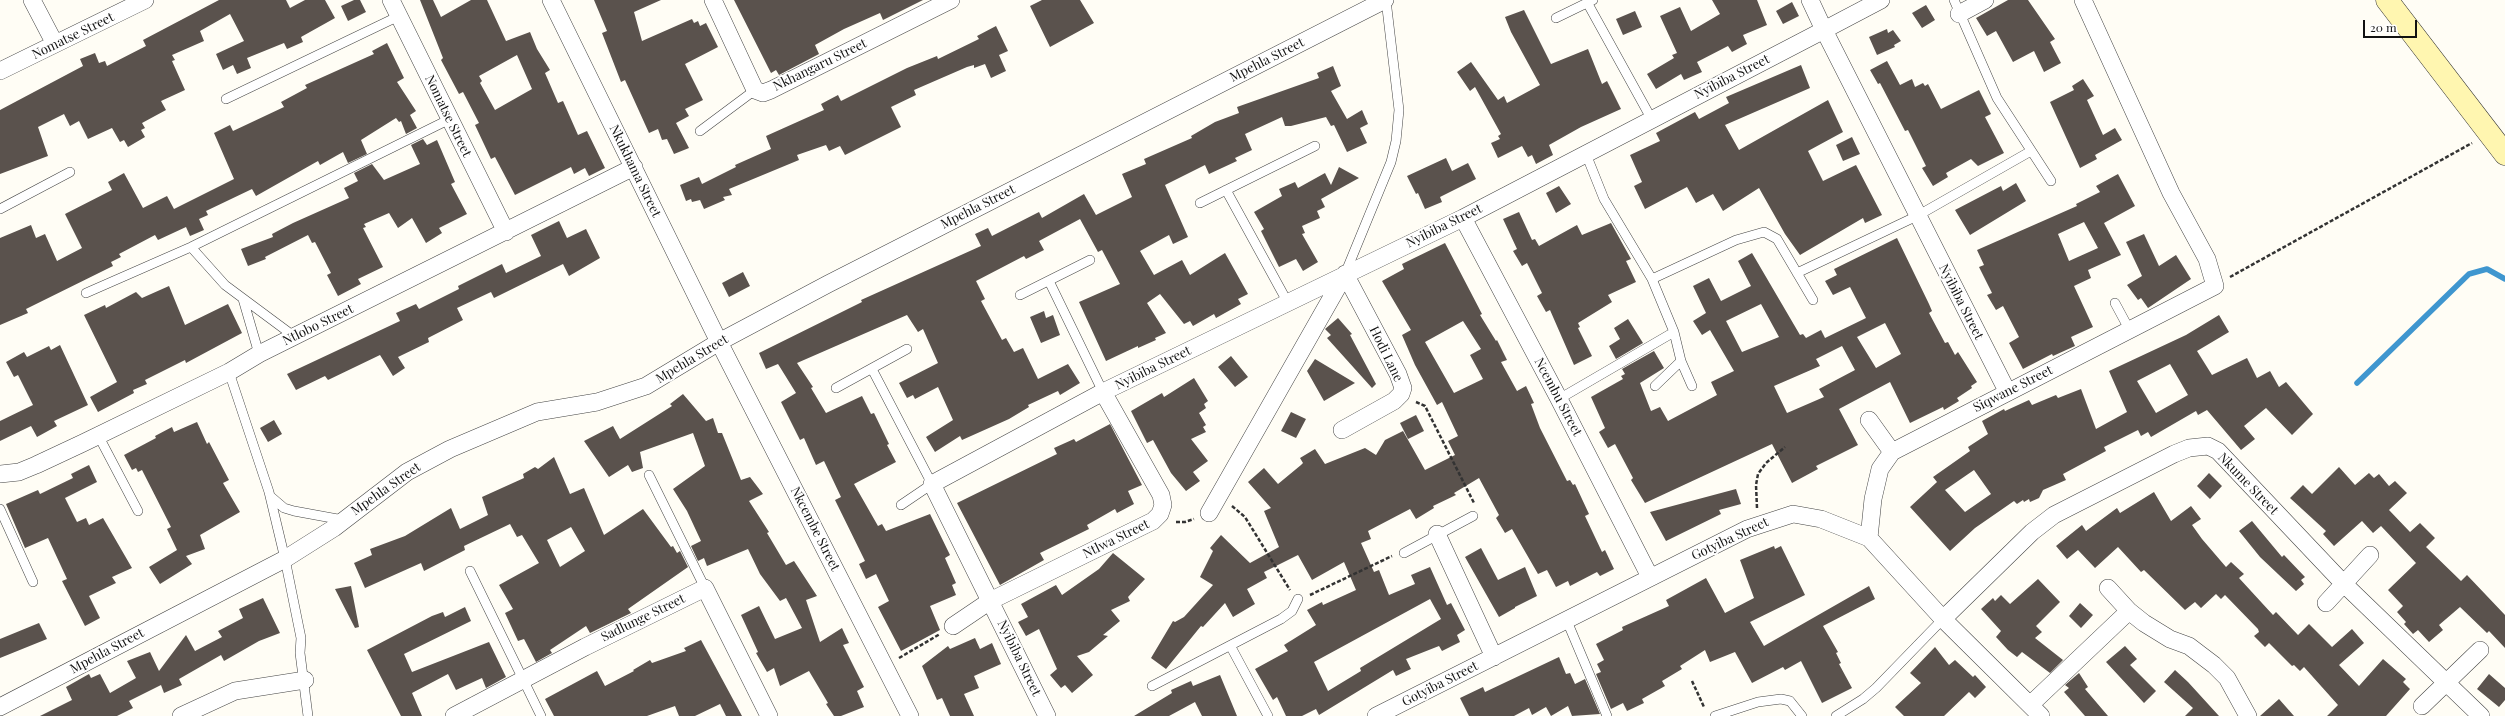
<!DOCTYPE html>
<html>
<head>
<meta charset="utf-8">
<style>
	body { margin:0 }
	#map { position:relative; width:2505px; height:716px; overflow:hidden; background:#fffdf5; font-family:"Playfair Display",serif }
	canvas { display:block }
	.scale { position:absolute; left:2363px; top:20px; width:54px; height:18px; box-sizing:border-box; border:2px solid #111; border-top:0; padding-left:5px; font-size:12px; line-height:14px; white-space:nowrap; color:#111; -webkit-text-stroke:3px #fff; paint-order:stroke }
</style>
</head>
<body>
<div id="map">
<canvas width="2505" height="716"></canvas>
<div class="scale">20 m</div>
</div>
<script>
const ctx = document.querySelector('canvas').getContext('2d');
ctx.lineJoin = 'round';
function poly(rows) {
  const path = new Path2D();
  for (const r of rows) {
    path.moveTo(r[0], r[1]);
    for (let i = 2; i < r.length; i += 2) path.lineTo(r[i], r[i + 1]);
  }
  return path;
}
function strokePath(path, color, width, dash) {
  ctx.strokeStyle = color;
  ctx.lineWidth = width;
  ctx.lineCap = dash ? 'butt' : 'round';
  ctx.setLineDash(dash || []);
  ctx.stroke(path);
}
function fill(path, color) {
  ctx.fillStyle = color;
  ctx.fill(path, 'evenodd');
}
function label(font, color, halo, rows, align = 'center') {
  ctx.font = font + ' "Playfair Display",serif';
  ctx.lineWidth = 4;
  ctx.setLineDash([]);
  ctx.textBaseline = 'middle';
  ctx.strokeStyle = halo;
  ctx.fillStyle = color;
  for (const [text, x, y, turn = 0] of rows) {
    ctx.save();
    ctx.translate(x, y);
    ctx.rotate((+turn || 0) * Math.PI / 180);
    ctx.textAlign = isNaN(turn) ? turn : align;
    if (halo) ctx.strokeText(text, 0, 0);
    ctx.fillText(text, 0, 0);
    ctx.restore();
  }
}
strokePath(poly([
	[2357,383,2469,274,2487,269,2505,279]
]), '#3f96cf', 5.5);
fill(poly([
	[219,0,286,0,290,8,305,0,325,0,335,18,301,37,303,42,287,49,284,43,247,58,251,68,237,74,233,65,223,70,216,54,244,41,230,14,200,31,204,41,172,55,175,60,172,61,185,90,161,101,166,110,142,123,145,128,141,130,145,137,128,147,124,140,120,142,112,128,88,139,79,121,70,126,64,114,38,127,48,156,0,174,0,110,83,66,80,59,95,53,99,63,105,61,107,66,146,46,143,40],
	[354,0,360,0,366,12,348,21,341,6],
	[420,0,433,0,441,17,471,0,487,0,506,41,530,32,537,49,550,70,545,73,558,103,563,101,578,135,587,131,605,168,589,176,585,168,574,174,571,167,515,195,495,157,491,159,475,125,479,123,463,92,459,94,441,60,443,58],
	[517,55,532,89,495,110,480,83,482,81,479,76],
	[594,0,661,0,634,12,642,41,692,19,694,23,698,21,700,26,706,23,718,47,685,64,703,100,685,109,689,116,676,123,689,148,674,154,667,139,662,140,658,129,649,133,625,80,621,82,602,33,607,31],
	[734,0,923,0,883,20,880,13,844,29,815,45,819,54,779,75,776,70,771,73],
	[1042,0,1080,0,1094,23,1050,47,1030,6],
	[1712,0,1757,0,1767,25,1743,35,1747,44,1732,52,1728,46,1697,62,1702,72,1684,80,1681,74,1656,89,1647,74,1674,58,1672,55,1677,53,1660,16,1680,7,1691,31,1720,14],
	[2008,0,2028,0,2055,39,2050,42,2061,63,2044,72,2034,51,2013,62,1996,31,1987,36,1976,18],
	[1792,2,1799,16,1783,24,1776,11],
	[1926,5,1935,20,1922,28,1912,13],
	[1524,10,1551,64,1588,49,1602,84,1607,81,1621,109,1581,127,1549,145,1553,155,1536,164,1532,155,1528,157,1522,146,1498,158,1491,143,1500,139,1498,136,1501,134,1475,87,1470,91,1457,72,1471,62,1498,100,1504,96,1507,103,1540,85,1511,32,1505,17],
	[1635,11,1642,27,1623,35,1616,19],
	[996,26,1008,51,999,55,1006,71,991,78,985,64,974,68,974,65,967,67,914,90,916,95,891,107,901,127,845,155,840,146,829,151,826,145,797,155,799,160,729,189,732,195,723,197,725,200,704,209,700,200,692,202,691,199,686,201,680,185,699,177,702,184,736,167,735,165,771,149,766,136,824,110,821,104,838,95,841,101,907,68,937,56,938,59,979,39,977,36],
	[1887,29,1888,33,1893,30,1901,41,1894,45,1895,47,1877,55,1869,37],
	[387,43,404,78,397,82,416,111,410,115,417,128,406,134,401,121,399,122,396,118,361,140,367,154,348,163,343,152,320,165,318,161,256,196,252,189,206,211,208,215,199,219,204,230,190,236,186,227,158,240,155,235,119,254,121,257,111,262,113,266,26,309,28,313,0,325,0,238,31,225,36,238,45,234,57,261,82,248,65,214,112,190,108,182,124,173,143,208,167,196,174,209,234,179,214,133,230,125,233,131,284,107,281,102,307,88,305,85,374,54,372,51],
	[1887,61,1900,85,1912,79,1915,87,1923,83,1925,86,1928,84,1941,109,1979,90,1991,114,1985,117,2004,153,1978,166,1971,159,1946,173,1948,177,1933,186,1922,168,1926,166,1908,130,1905,131,1880,83,1878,84,1870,70],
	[1801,65,1810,88,1725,125,1739,150,1828,100,1843,132,1808,151,1823,181,1856,165,1882,215,1865,223,1863,218,1800,255,1785,234,1759,188,1723,211,1713,194,1696,203,1687,187,1645,209,1634,186,1642,182,1630,155,1660,141,1656,133,1695,112,1699,119,1729,103,1726,97],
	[1333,66,1341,86,1331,91,1347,119,1362,110,1368,124,1360,128,1367,143,1347,152,1334,125,1331,126,1326,117,1291,126,1285,126,1282,117,1245,134,1252,150,1235,158,1237,161,1209,174,1205,165,1165,185,1188,237,1173,244,1169,235,1140,251,1154,275,1182,260,1190,275,1225,253,1248,294,1238,299,1241,304,1216,318,1214,314,1193,326,1190,321,1184,324,1160,294,1147,303,1166,333,1155,338,1156,340,1138,348,1138,346,1106,361,1079,302,1120,284,1102,250,1098,252,1080,219,1039,241,1044,250,1026,259,1024,256,976,281,985,299,981,301,1002,340,1006,338,1014,352,1023,348,1038,379,1068,364,1080,383,1060,395,1058,391,1028,405,1029,407,1009,419,962,440,960,436,935,452,926,437,953,420,938,387,915,399,913,395,907,398,899,383,938,363,923,329,918,332,907,315,797,363,813,387,811,388,826,413,862,396,871,414,874,413,889,444,887,445,896,462,854,484,878,526,882,524,886,531,930,514,950,555,945,558,956,583,952,585,956,595,930,606,940,630,901,651,878,607,889,601,876,574,866,579,859,564,865,561,835,500,841,497,824,461,816,465,804,438,800,440,781,402,796,393,778,364,766,369,759,353,862,302,861,300,981,246,975,234,988,228,992,236,1039,212,1042,218,1084,194,1096,215,1132,197,1122,174,1146,164,1144,159,1192,138,1191,136,1215,122,1239,113,1237,107,1319,78,1317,73],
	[2083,79,2094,96,2087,100,2103,135,2115,128,2122,140,2095,155,2097,159,2080,168,2050,102,2074,90,2072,86],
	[1852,137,1860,154,1843,161,1836,145],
	[423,139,427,145,437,140,455,182,451,184,467,214,439,228,442,233,426,243,412,218,398,228,389,213,364,224,366,227,363,228,383,267,358,279,361,284,338,296,327,275,331,273,315,242,312,243,308,235,265,257,266,259,248,266,241,249,273,237,272,234,293,223,349,198,344,188,358,181,354,173,372,164,384,180,420,164,411,145],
	[1446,158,1452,171,1468,163,1476,179,1440,197,1442,202,1425,209,1418,193,1416,194,1407,176],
	[1339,167,1359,178,1321,199,1325,207,1317,211,1320,218,1302,226,1305,233,1302,234,1318,262,1303,271,1296,259,1279,267,1261,231,1264,229,1254,212,1282,196,1279,189,1295,182,1298,188,1325,173,1331,185],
	[2118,174,2135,206,2104,223,2121,255,2088,270,2091,278,2074,286,2093,327,2071,337,2075,346,2053,356,2052,354,2023,369,2009,343,2019,337,2003,306,1996,310,1987,295,1992,293,1979,267,1984,265,1977,250,2077,206,2076,204,2100,192,2096,186],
	[2084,222,2098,248,2069,261,2058,234],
	[2016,183,2026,201,1970,235,1955,210,2001,186,2003,191],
	[1559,186,1571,204,1556,213,1546,193],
	[1519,212,1532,240,1535,239,1539,246,1577,225,1582,235,1611,223,1631,259,1626,261,1636,282,1608,295,1612,302,1578,323,1580,327,1578,328,1592,356,1574,365,1550,310,1546,312,1537,296,1542,293,1527,263,1522,266,1513,251,1517,249,1503,219],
	[559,221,567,238,586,229,600,258,569,276,563,264,494,298,491,292,457,308,463,320,428,338,429,342,398,357,405,368,393,376,380,355,328,380,325,376,296,390,287,374,400,321,396,313,416,304,419,309,459,289,458,286,502,264,506,273,541,256,531,235],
	[2144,234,2159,266,2176,255,2191,279,2148,308,2141,298,2138,300,2127,285,2142,276,2126,242],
	[1897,238,1929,304,1932,311,1929,313,1945,343,1948,342,1955,355,1958,352,1977,382,1971,386,1972,388,1957,398,1959,401,1944,410,1943,407,1910,423,1890,382,1839,409,1858,445,1816,466,1818,469,1792,483,1772,444,1645,503,1631,480,1633,478,1615,444,1608,448,1599,432,1605,428,1591,397,1623,379,1621,376,1625,374,1622,369,1654,351,1664,368,1640,383,1651,411,1660,407,1668,421,1717,395,1711,382,1734,371,1710,330,1702,335,1693,321,1706,313,1693,286,1709,278,1721,301,1751,286,1738,261,1752,253,1800,335,1803,334,1806,338,1821,330,1825,338,1866,318,1850,287,1833,295,1825,281,1837,275,1834,269],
	[1761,304,1779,337,1742,352,1726,321],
	[1885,323,1901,354,1876,368,1857,337],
	[1842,346,1855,370,1819,389,1824,397,1787,413,1774,386,1820,366,1816,359],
	[1445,243,1482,314,1480,315,1496,341,1497,340,1507,360,1501,362,1517,391,1526,386,1534,403,1531,404,1540,428,1567,481,1570,480,1573,485,1575,484,1589,514,1585,516,1602,552,1605,550,1614,569,1600,576,1597,572,1570,586,1568,581,1556,587,1547,570,1538,574,1512,529,1505,533,1496,518,1499,515,1479,478,1454,493,1456,495,1433,506,1434,508,1416,519,1410,509,1368,531,1371,539,1361,543,1374,572,1379,570,1389,595,1415,584,1411,575,1430,567,1447,605,1451,603,1465,630,1457,635,1460,642,1442,651,1439,646,1406,659,1411,669,1396,676,1393,670,1319,715,1316,709,1302,716,1286,716,1277,697,1273,700,1255,669,1288,651,1284,645,1316,625,1307,610,1322,602,1323,605,1356,590,1344,562,1312,580,1298,555,1264,572,1267,578,1247,589,1255,604,1233,617,1225,603,1203,627,1201,626,1166,669,1151,658,1173,621,1175,622,1184,617,1213,585,1200,577,1213,551,1210,548,1221,535,1250,563,1279,547,1264,511,1271,508,1248,482,1264,468,1278,484,1301,465,1303,463,1300,458,1315,449,1325,464,1365,448,1376,455,1385,440,1403,431,1425,470,1455,455,1448,441,1458,436,1442,402,1437,405,1415,365,1402,335,1411,330,1382,281,1404,269,1402,264],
	[1463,321,1481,349,1470,355,1483,379,1454,393,1425,342],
	[1430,599,1441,619,1360,668,1361,671,1328,691,1314,662],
	[743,272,750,286,729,297,722,283],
	[169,286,185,325,228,304,242,333,186,363,185,360,145,380,147,384,133,390,134,393,98,412,90,397,117,382,84,315,105,305,106,308,136,292,142,298],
	[1044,311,1046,318,1053,315,1060,335,1041,343,1030,317],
	[2219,315,2229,332,2197,351,2212,375,2247,358,2257,378,2270,371,2279,387,2286,382,2313,414,2292,435,2266,408,2244,426,2255,439,2241,450,2207,410,2198,415,2196,411,2151,437,2148,432,2141,436,2138,430,2104,447,2106,451,2063,474,2066,480,2043,490,2039,498,2030,502,2029,499,2024,502,2023,500,2017,504,2014,501,1975,528,1950,551,1910,507,1937,482,1933,477,1970,451,1968,447,1988,434,1982,421,2004,409,2005,411,2029,400,2032,405,2056,395,2058,398,2081,389,2096,429,2127,412,2109,371,2186,335],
	[2170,364,2188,395,2156,413,2137,381],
	[1974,470,1991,494,1965,512,1945,490],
	[1338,318,1352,334,1350,335,1376,384,1372,388,1327,338,1331,335,1325,329],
	[1628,319,1643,343,1616,359,1609,346,1620,339,1614,328],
	[60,345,88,405,54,421,57,426,37,437,31,426,0,441,0,421,33,405,18,375,14,377,6,362,24,352,27,357,49,346,51,350],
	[1231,356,1248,377,1235,387,1218,367],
	[1315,359,1355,383,1324,401,1307,371],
	[1194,378,1208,401,1204,404,1206,408,1199,413,1206,425,1203,427,1206,432,1191,439,1208,461,1193,472,1200,481,1186,491,1171,473,1153,440,1147,443,1131,411,1162,393,1164,397],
	[683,394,706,421,713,418,718,433,722,433,741,480,750,477,763,494,749,501,769,532,767,533,786,565,794,561,817,596,806,600,820,642,842,628,849,643,843,645,864,687,857,691,864,707,841,716,834,716,826,704,828,703,809,671,780,686,774,668,767,672,756,653,758,652,741,615,759,606,775,639,802,628,786,598,780,601,760,574,748,549,707,566,704,558,698,561,691,546,701,541,687,511,673,489,705,466,693,433,640,452,643,468,632,472,628,465,609,477,584,441,613,426,620,439,672,406,670,404],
	[1291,412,1306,419,1296,438,1281,431],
	[1416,415,1424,431,1408,439,1400,423],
	[274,420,282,434,268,442,260,428],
	[197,422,207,444,209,442,229,480,223,483,240,512,200,535,205,549,186,556,192,564,160,584,149,567,177,550,167,529,171,527,142,470,138,472,136,468,132,470,124,455,156,438,155,436,172,427,174,432],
	[1110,424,1142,485,1128,491,1134,504,1117,513,1115,509,1087,525,1089,529,1040,553,1044,560,1000,585,957,503,1057,454,1054,448,1074,439,1076,442],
	[554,457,570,494,584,488,604,535,643,509,671,547,673,546,677,553,680,551,688,567,628,609,631,613,590,633,586,626,550,650,552,653,536,662,524,639,518,641,505,613,513,609,499,585,539,563,522,535,517,537,510,524,464,546,465,550,424,571,421,563,365,588,354,563,372,555,370,549,405,536,451,508,460,529,488,515,482,497,524,478,523,474,535,467,538,469],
	[571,527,585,551,560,567,547,540],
	[89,465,97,482,65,498,77,522,86,518,89,525,103,518,132,568,112,577,116,583,89,596,100,618,85,626,62,581,67,579,48,538,25,548,6,504,38,490,40,494,73,478,71,474],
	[2339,467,2355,485,2369,473,2374,478,2379,474,2389,486,2395,481,2407,493,2389,510,2410,532,2420,523,2435,538,2426,547,2461,581,2467,575,2505,615,2505,648,2489,631,2487,633,2460,607,2439,625,2443,630,2429,642,2418,630,2413,634,2404,624,2406,622,2397,612,2403,606,2388,590,2416,563,2381,526,2373,533,2362,521,2334,546,2323,534,2326,531,2290,498,2303,485,2312,494],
	[2209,473,2222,486,2210,499,2197,486],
	[1736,489,1741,504,1719,510,1721,514,1666,541,1650,512],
	[2154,492,2171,521,2191,506,2201,519,2192,525,2202,539,2226,567,2231,562,2244,574,2239,578,2273,615,2276,612,2298,635,2309,624,2332,647,2352,629,2364,643,2339,665,2359,686,2383,659,2406,679,2403,682,2410,689,2386,716,2327,716,2338,705,2304,667,2300,671,2294,665,2292,666,2269,643,2265,647,2254,636,2259,632,2258,629,2225,595,2221,599,2216,594,2201,608,2195,602,2185,610,2144,570,2141,572,2118,547,2095,568,2078,550,2067,559,2056,546,2082,525,2086,531,2117,508,2120,513],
	[2252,521,2282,557,2284,555,2305,577,2301,580,2304,584,2296,591,2260,557,2239,531],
	[1774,546,1775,549,1781,546,1805,595,1750,622,1764,646,1869,586,1875,599,1823,626,1838,652,1836,653,1841,663,1839,664,1852,688,1822,703,1801,661,1785,670,1783,667,1752,683,1735,652,1710,662,1705,650,1680,666,1682,669,1662,681,1665,686,1642,699,1644,703,1627,711,1623,703,1611,709,1596,674,1601,672,1597,664,1604,660,1596,644,1623,630,1622,627,1669,606,1666,600,1706,578,1725,613,1754,598,1740,560],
	[1481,548,1498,580,1525,567,1537,596,1515,607,1515,608,1499,617,1465,557],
	[1113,553,1145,579,1128,597,1130,601,1111,610,1120,621,1103,635,1108,636,1089,652,1077,656,1093,675,1072,693,1065,685,1061,688,1050,675,1057,669,1039,629,1026,636,1018,622,1028,617,1021,604,1056,585,1062,595,1099,569],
	[2038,579,2060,602,2036,626,2042,632,2035,638,2063,660,2050,673,2022,652,2017,657,2008,650,1996,637,2001,631,1981,609,1993,598,1995,601,2001,595,2010,604],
	[351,586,359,627,355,628,335,589],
	[263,598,280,633,259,641,224,661,221,655,179,679,182,685,164,693,161,685,129,701,133,708,117,716,40,716,72,700,66,687,89,674,91,678,100,674,110,693,136,678,127,661,150,652,159,671,186,635,195,651,222,637,218,631,243,618,239,609],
	[2080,603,2093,615,2081,628,2069,616],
	[465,607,471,621,404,654,412,672,489,642,506,677,486,688,482,678,456,690,448,674,412,693,422,716,401,716,367,650,432,616,443,612,445,617],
	[39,623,47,639,0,658,0,639],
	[975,638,980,649,992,643,1001,664,974,676,979,688,964,694,974,716,950,716,942,698,937,700,922,666,948,646,950,649],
	[701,640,742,716,726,716,720,704,695,716,679,716,675,706,647,716,554,716,545,699,597,671,605,686,634,671,633,670,650,660,652,663,686,651,684,648],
	[2125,646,2137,659,2130,665,2156,691,2144,703,2106,662],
	[1935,647,1949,665,1955,660,1973,677,1975,675,1986,687,1975,698,1969,692,1944,716,1904,716,1895,707,1921,683,1910,673],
	[1559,657,1566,674,1570,673,1575,684,1585,679,1600,714,1572,716,1568,706,1551,716,1546,707,1532,715,1529,708,1514,716,1469,716,1460,698,1483,687,1485,692],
	[2175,670,2188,682,2219,716,2185,716,2193,708,2164,682],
	[2079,673,2088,687,2085,689,2108,716,2085,716,2064,692,2069,688,2065,685],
	[2489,674,2505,688,2505,700,2499,707,2477,689],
	[1220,675,1237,716,1202,716,1195,702,1169,716,1134,716,1172,693,1171,690,1191,681,1193,686],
	[2279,699,2294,716,2260,716]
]), '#5a524d');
const service = poly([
	[1954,0,1997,98,2051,181],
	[1588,4,1651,118],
	[1556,18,1593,0],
	[226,99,399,16],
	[700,131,755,90],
	[1586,154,1604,199,1652,279,1674,332,1681,361,1692,386],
	[1226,190,1288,303],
	[1200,203,1315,146],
	[0,209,70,172],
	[191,247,225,285,295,337],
	[1797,273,1917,216,2031,151],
	[1345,274,1391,162,1396,141,1399,110,1386,0],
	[1652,279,1736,240,1764,232,1777,239,1813,300],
	[1049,281,1103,392],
	[86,293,191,247,450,119],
	[1020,295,1090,260],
	[243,299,259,354],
	[2115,303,2129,329],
	[872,369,932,484,901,505],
	[229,372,269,492,285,559,301,638,300,653,308,716],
	[1655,386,1681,361],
	[836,388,907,349],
	[1559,399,1674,332],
	[98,435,138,511],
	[649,475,705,588],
	[270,496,284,508,294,511,343,520],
	[0,509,33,582],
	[1404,553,1473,516],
	[470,571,541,716],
	[1567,621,1607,716],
	[1231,647,1268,716],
	[1152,686,1281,619,1292,611,1298,599],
	[1715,716,1758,702,1781,699,1790,701,1802,716],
	[1836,716,1863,699,1876,688,1943,619]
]);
const minor = poly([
	[32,0,55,44],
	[391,0,506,232],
	[551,0,719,342,910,716],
	[713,0,755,90,763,93,771,90,951,0],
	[1810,0,1824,30,1881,0],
	[1959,14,1985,0],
	[0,71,145,0],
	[1463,218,1559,399,1650,577],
	[1869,420,1892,452],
	[1342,430,1394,401,1401,394,1403,388,1398,374,1345,274],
	[0,474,19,472,36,465,83,443,229,372,259,354,634,167],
	[1209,513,1345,274],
	[1437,534,1494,657],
	[1869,538,1873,499,1880,469,1892,452,2215,286,2207,259,2171,193,2083,0],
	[2108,588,2129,611,2144,623,2170,639,2189,646,2214,665,2227,678,2248,716],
	[2326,603,2370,555],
	[1943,619,2032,532,2054,515,2174,454,2189,448,2208,446,2218,451,2343,583,2481,716],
	[953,626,990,601,1153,521,1160,514,1163,505,1161,495,1103,392],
	[2030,705,2129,611],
	[2422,706,2480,650],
	[0,707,285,559,334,528,407,472,450,449,537,412,597,402,646,386,719,342,828,284,1385,0],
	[181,716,235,691,305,680],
	[454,716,585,647,705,588,769,716],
	[1047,716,932,484,1103,392,1463,218,1824,30,2007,391],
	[1376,716,1747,529,1793,514,1821,519,1869,538,1943,619,2041,716]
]);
const secondary = poly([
	[2387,0,2505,154]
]);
strokePath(service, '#444', 10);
strokePath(minor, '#444', 18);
strokePath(secondary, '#333', 23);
strokePath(poly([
	[2230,277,2472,143],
	[1416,402,1425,406,1474,503],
	[1232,506,1245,517,1290,590],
	[1757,508,1756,485,1758,474,1766,463,1785,447],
	[1176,522,1185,522,1194,519],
	[1310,595,1392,556],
	[899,658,940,634],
	[1692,681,1704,707]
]), '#333', 2.5, [4, 2]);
strokePath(service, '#fff', 9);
strokePath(minor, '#fff', 17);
strokePath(secondary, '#fff6b0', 22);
label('13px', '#111', '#fff', [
	["Nomatse Street",73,36,-26],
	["Mpehla Street",1267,60,-27],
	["Nkhangaru Street",820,65,-26],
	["Nyibiba Street",1732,77,-27],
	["Nomatse Street",448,116,64],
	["Nkukhama Street",635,171,64],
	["Mpehla Street",978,207,-27],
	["Nyibiba Street",1444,226,-26],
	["Nyibiba Street",1961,302,63],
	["Ntlobo Street",318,325,-26],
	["Hodi Lane",1386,354,64],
	["Mpehla Street",692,359,-31],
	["Nyibiba Street",1153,368,-26],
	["Siqwane Street",2013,389,-27],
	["Ncembu Street",1558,397,62],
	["Nkume Street",2248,484,46],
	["Mpehla Street",386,489,-35],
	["Nkcembe Street",815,529,63],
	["Ntlwa Street",1116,539,-26],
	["Gotyiba Street",1730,539,-25],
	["Sadlunge Street",643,618,-26],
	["Mpehla Street",107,651,-28],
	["Nyibiba Street",1019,658,64],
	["Gotyiba Street",1440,684,-27]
]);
</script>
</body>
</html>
